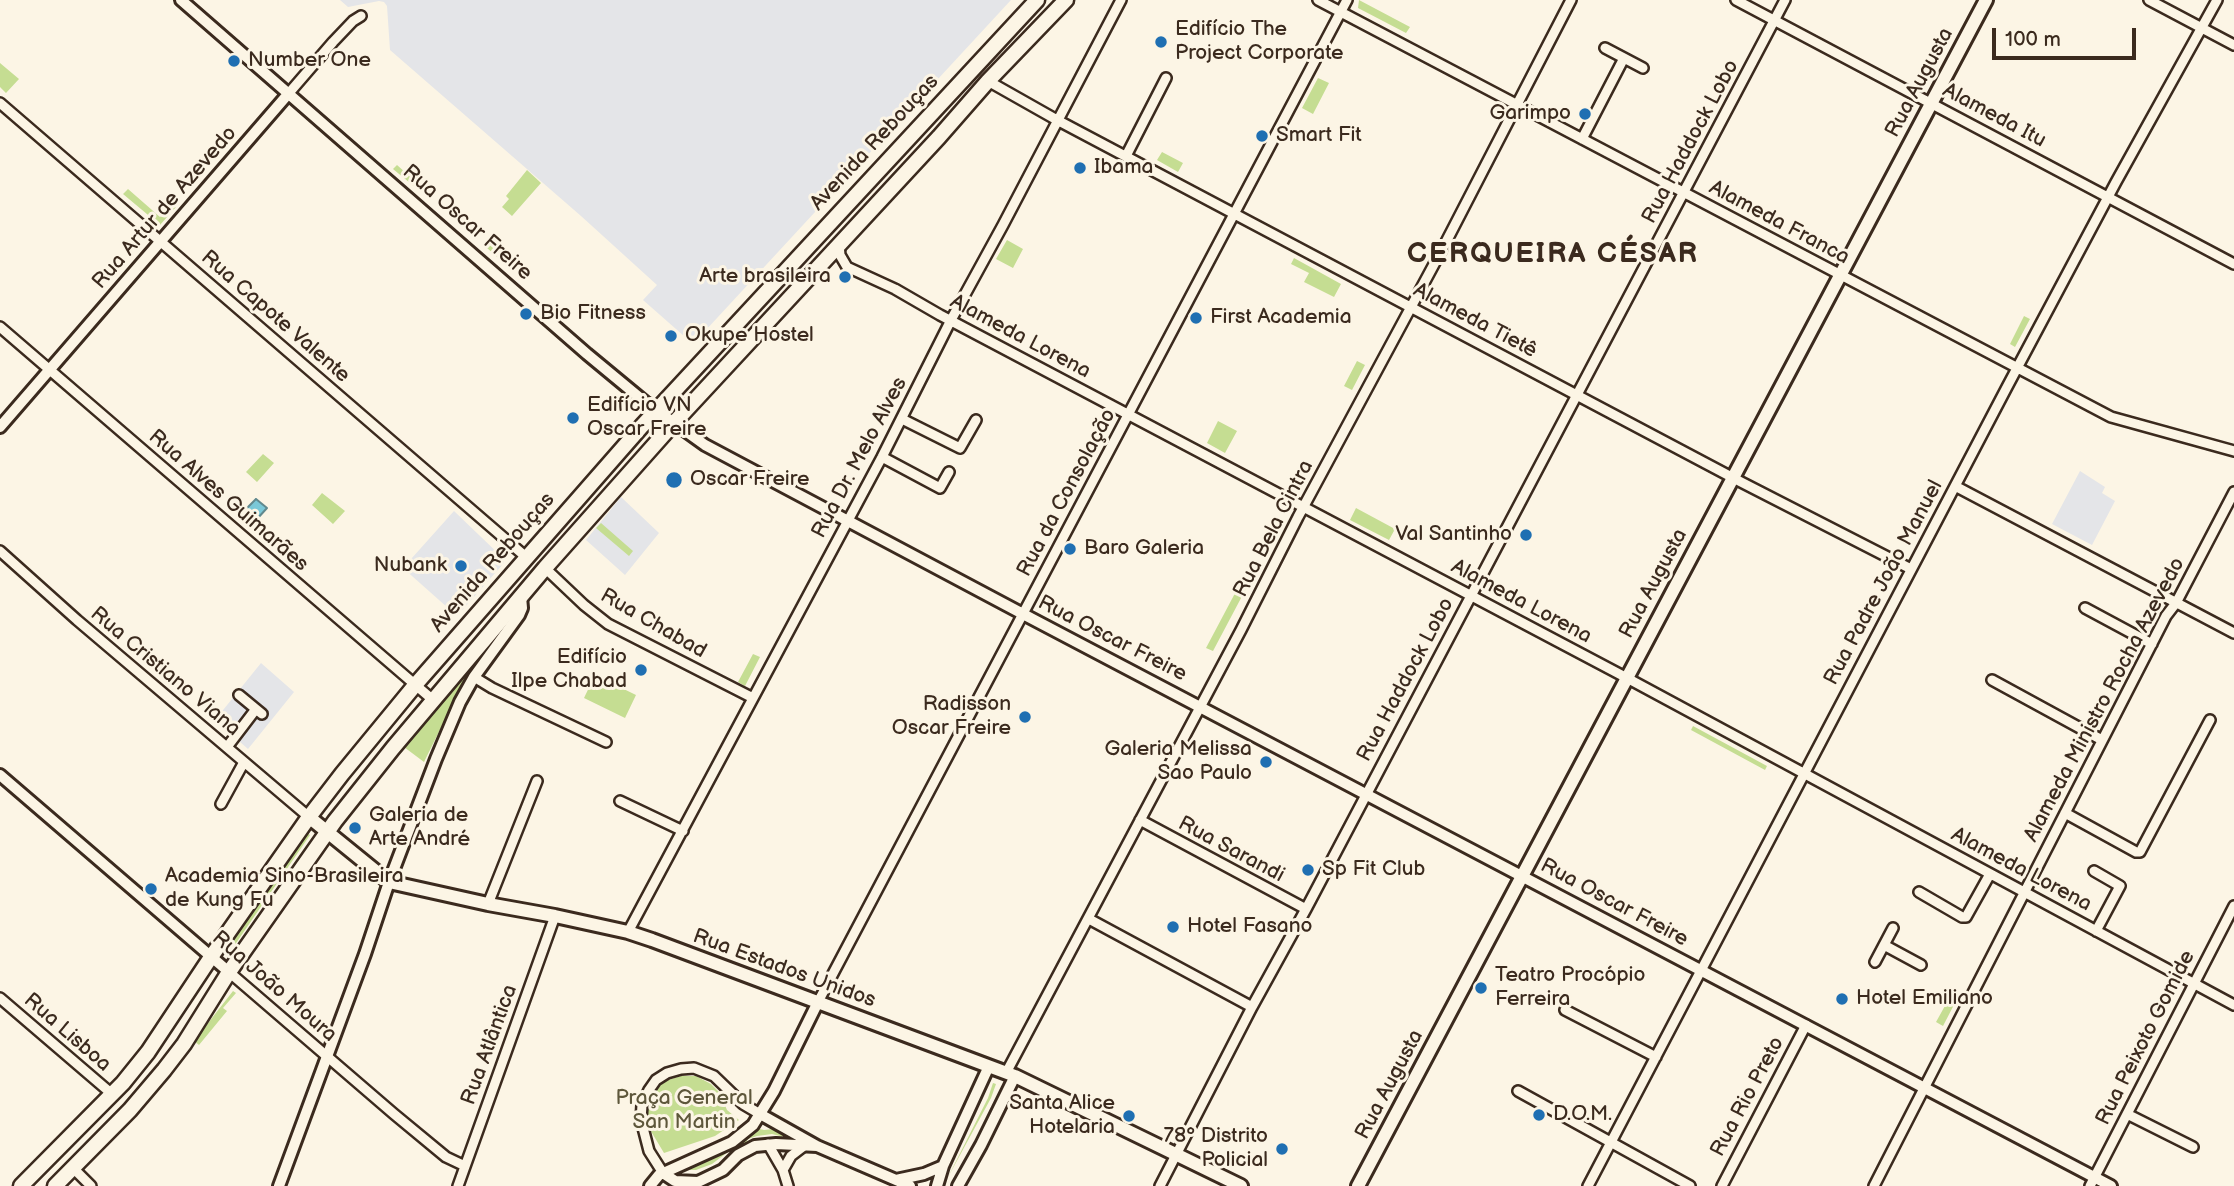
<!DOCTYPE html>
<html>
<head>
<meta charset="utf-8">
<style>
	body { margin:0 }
	#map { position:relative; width:2234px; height:1186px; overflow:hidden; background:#fcf5e5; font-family:"Balsamiq Sans",sans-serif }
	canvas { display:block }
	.scale { position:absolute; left:1992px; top:28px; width:144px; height:32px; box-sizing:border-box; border:4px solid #3b2a1e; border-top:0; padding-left:9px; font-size:21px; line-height:24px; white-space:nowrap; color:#3b2a1e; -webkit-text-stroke:5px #fcf5e5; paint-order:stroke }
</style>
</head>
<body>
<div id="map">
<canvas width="2234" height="1186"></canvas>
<div class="scale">100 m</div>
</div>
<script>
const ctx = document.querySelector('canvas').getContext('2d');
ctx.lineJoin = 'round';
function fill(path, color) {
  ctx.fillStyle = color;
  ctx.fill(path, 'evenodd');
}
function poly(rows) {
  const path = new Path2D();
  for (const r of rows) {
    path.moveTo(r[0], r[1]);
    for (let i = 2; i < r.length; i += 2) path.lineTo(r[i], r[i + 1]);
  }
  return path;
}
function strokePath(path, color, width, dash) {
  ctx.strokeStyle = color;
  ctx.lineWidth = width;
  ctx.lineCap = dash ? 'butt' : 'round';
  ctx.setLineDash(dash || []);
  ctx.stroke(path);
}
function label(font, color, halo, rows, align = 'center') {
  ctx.font = font + ' "Balsamiq Sans",sans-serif';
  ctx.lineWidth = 6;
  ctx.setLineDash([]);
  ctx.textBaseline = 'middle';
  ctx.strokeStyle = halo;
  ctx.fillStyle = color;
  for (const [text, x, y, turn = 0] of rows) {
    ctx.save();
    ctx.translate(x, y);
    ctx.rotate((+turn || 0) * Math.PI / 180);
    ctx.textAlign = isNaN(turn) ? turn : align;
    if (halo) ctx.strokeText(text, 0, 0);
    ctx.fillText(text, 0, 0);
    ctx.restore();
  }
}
fill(poly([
	[340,0,1011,0,693,344,643,300,657,285,581,216,390,50,387,6,384,2,379,1,348,7],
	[2080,471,2105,487,2102,493,2115,501,2092,545,2052,524],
	[621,497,659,533,625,575,586,540],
	[454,511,504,559,504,563,457,616,403,568],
	[261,663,294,692,248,749,215,720]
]), '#e4e5e8');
fill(poly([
	[1359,0,1410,27,1406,33,1358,8],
	[0,63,19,79,6,93,0,87],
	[1318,78,1329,83,1313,114,1302,108],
	[1162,152,1183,163,1178,172,1157,160],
	[397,165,424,189,421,192,393,169],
	[527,170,541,183,512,216,502,207,509,199,506,196],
	[128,189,160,217,172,204,176,207,160,225,123,194],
	[1007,240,1023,249,1013,268,996,259],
	[493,241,509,255,503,262,487,248],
	[1294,258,1341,284,1334,297,1304,282,1309,273,1291,264],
	[2024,316,2030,319,2015,347,2010,344],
	[1357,361,1365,365,1352,390,1344,386],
	[1218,421,1237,431,1225,453,1207,443],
	[263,454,274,463,257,482,246,472],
	[322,493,345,511,333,524,312,505],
	[1356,508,1395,529,1389,540,1350,520],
	[601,523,633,551,629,556,596,528],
	[1242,580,1249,583,1213,651,1206,648],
	[479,652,466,677,424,762,400,744],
	[753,654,760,657,745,686,738,682],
	[595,675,636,695,625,718,584,698],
	[1693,726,1767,766,1765,770,1691,730],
	[307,833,310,835,232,949,229,946],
	[233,991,236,993,223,1008,227,1011,199,1045,194,1041],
	[1951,995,1957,999,1943,1026,1936,1022],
	[681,1076,696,1076,711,1084,720,1093,727,1110,739,1120,715,1136,664,1153,649,1128,647,1111,652,1096,659,1086,668,1080],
	[993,1083,996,1084,991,1098,947,1179,988,1098],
	[755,1128,764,1130,773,1129,793,1135,792,1139,772,1134,757,1136,748,1139,746,1143,733,1148,712,1164,696,1170,679,1170,739,1143]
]), '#c5dd92');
const water = poly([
	[256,499,267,508,257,519,246,509,256,499]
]);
fill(water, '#7ac8d8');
strokePath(water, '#61898e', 2);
const minor = poly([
	[1318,0,2111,417,2234,451],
	[1736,0,2234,264],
	[2149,0,2234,45],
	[1605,48,1643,68],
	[988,81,1057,120,1741,482,1911,569],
	[289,93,333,42,353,21,361,16],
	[0,103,526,557],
	[1582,139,1624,58],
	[1126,156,1166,78],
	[839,245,840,255,847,267,895,289,940,315,1627,678,2234,1005],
	[0,327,433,700],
	[902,419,960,448,976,420],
	[882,457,940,488,949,472],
	[1955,486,2234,633],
	[0,551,77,620,309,817],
	[545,568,584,605,608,624,753,698],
	[2085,608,2152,644],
	[474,677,492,688,606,742],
	[1992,680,2102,740],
	[239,695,262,714],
	[227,747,256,709],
	[620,801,683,831],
	[221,804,244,762],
	[2065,813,2136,852,2140,852,2210,720],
	[1140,820,1306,909],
	[2094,871,2120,886,2096,931],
	[1919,892,1962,917,1966,917,1990,874],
	[488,904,537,781],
	[1089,919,1252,1007],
	[628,932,882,457,951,320,1003,225,1121,0],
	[1884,945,1921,965],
	[1875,962,1893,928],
	[229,972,394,1114,446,1157,465,1166],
	[0,998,112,1094],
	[818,1002,1347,0],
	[1565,1010,1656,1057],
	[1006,1073,1241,630,1298,517,1446,242,1571,0],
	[1518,1091,1690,1186],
	[2127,1114,2193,1147],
	[768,1144,783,1170,788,1186],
	[73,1168,91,1186],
	[783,1170,791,1156,804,1146],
	[663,1173,649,1151,641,1120,642,1105,649,1090,656,1080,667,1073,681,1069,694,1068,714,1076,743,1104,760,1114],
	[458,1186,555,916],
	[1160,1186,1252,1007,1306,909,1785,0],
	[1588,1186,2007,387,2116,182,2217,0],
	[1722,1186,1806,1025],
	[1874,1186,2166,616,2176,603,2234,492],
	[2090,1186,2234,906]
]);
const tertiary = poly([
	[181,0,587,354,645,402,705,445,1023,614,2111,1186],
	[0,427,289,93],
	[0,775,229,972],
	[760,1114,817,1146,910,1186],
	[663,1173,675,1181,698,1182,723,1170,738,1155,755,1146,776,1144,817,1146],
	[896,1180,924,1174,943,1166],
	[279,1186,365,954,389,882,436,759,460,702,474,677,519,615,522,608,521,597],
	[650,1186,659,1175,732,1142,753,1125,774,1091,818,1002],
	[937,1186,943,1166,989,1066],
	[958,1186,981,1145,1015,1076]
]);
const secondary = poly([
	[309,817,389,882,488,904,555,916,628,932,652,940,1015,1076,1241,1186],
	[1358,1186,1986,0]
]);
const primary = poly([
	[21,1186,123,1083,148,1052,211,957,309,817,342,774,416,684,642,426,1037,0],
	[55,1186,130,1110,164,1070,184,1044,229,972,335,821,393,748,545,568,673,424,939,137,988,81,1066,0]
]);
strokePath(minor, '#3b2a1e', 14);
strokePath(tertiary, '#3b2a1e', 16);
strokePath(secondary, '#3b2a1e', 18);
strokePath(primary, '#3b2a1e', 19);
strokePath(minor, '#fcf5e5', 9);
strokePath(tertiary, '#fcf5e5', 10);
strokePath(secondary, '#fcf5e5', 12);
strokePath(primary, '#fcf5e5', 14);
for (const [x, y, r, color] of [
	[1161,42,7,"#1f6fb2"],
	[234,61,7,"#1f6fb2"],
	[1585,114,7,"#1f6fb2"],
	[1262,136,7,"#1f6fb2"],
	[1080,168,7,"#1f6fb2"],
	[845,277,7,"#1f6fb2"],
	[526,314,7,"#1f6fb2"],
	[1196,318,7,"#1f6fb2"],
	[671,336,7,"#1f6fb2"],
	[573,418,7,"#1f6fb2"],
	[674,480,9,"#1f6fb2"],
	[1526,535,7,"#1f6fb2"],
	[1070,549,7,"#1f6fb2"],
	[461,566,7,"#1f6fb2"],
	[641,670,7,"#1f6fb2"],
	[1025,717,7,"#1f6fb2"],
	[1266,762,7,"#1f6fb2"],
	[355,828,7,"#1f6fb2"],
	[1308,870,7,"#1f6fb2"],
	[151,889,7,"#1f6fb2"],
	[1173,927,7,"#1f6fb2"],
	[1481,988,7,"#1f6fb2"],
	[1842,999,7,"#1f6fb2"],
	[1539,1115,7,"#1f6fb2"],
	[1129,1116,7,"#1f6fb2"],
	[1282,1149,7,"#1f6fb2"]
]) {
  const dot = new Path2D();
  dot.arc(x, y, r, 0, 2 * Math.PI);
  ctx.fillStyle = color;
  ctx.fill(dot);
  strokePath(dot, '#fcf5e5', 2.5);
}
label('21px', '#3b2a1e', '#fcf5e5', [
	["Edifício The",1175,30],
	["Project Corporate",1175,54],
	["Number One",248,61],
	["Garimpo",1571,114,"right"],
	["Smart Fit",1276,136],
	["Ibama",1094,168],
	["Arte brasileira",831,277,"right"],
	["Bio Fitness",540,314],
	["First Academia",1210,318],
	["Okupe Hostel",685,336],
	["Edifício VN",587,406],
	["Oscar Freire",587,430],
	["Oscar Freire",690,480],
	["Val Santinho",1512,535,"right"],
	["Baro Galeria",1084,549],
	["Nubank",447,566,"right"],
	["Edifício",627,658,"right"],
	["Ilpe Chabad",627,682,"right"],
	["Radisson",1011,705,"right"],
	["Oscar Freire",1011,729,"right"],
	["Galeria Melissa",1252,750,"right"],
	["Sao Paulo",1252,774,"right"],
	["Galeria de",369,816],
	["Arte André",369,840],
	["Sp Fit Club",1322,870],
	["Academia Sino-Brasileira",165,877],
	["de Kung Fu",165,901],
	["Hotel Fasano",1187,927],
	["Teatro Procópio",1495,976],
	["Ferreira",1495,1000],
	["Hotel Emiliano",1856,999],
	["Santa Alice",1115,1104,"right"],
	["Hotelaria",1115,1128,"right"],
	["D.O.M.",1553,1115],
	["78º Distrito",1268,1137,"right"],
	["Policial",1268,1161,"right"]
], 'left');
label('21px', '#3b2a1e', '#fcf5e5', [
	["Rua Augusta",1920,83,-62],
	["Alameda Itu",1994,116,28],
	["Rua Haddock Lobo",1691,142,-62],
	["Avenida Rebouças",875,143,-47],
	["Rua Artur de Azevedo",165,208,-49],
	["Rua Oscar Freire",467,223,41],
	["Alameda Franca",1779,223,28],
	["Rua Capote Valente",275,317,41],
	["Alameda Tietê",1475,321,28],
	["Alameda Lorena",1020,337,28],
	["Rua Dr. Melo Alves",860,458,-62],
	["Rua da Consolação",1067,493,-62],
	["Rua Alves Guimarães",228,501,41],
	["Rua Bela Cintra",1274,529,-63],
	["Avenida Rebouças",493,563,-49],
	["Rua Padre João Manuel",1884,583,-62],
	["Rua Augusta",1654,584,-62],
	["Alameda Lorena",1521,602,28],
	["Rua Chabad",653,624,30],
	["Rua Oscar Freire",1112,639,27],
	["Rua Cristiano Viana",165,672,40],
	["Rua Haddock Lobo",1406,680,-62],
	["Alameda Ministro Rocha Azevedo",2105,700,-62],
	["Rua Sarandi",1231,850,28],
	["Alameda Lorena",2021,870,28],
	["Rua Oscar Freire",1614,903,28],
	["Rua Estados Unidos",784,969,20],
	["Rua João Moura",274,987,41],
	["Rua Lisboa",67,1033,41],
	["Rua Peixoto Gomide",2146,1038,-63],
	["Rua Atlântica",490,1045,-70],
	["Rua Augusta",1390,1085,-62],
	["Rua Rio Preto",1748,1097,-62]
]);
label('21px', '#5e573b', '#fcf5e5', [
	["Praça General",684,1099],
	["San Martin",684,1123]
]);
ctx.letterSpacing = '2px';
label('bold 28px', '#3b2a1e', '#fcf5e5', [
	["CERQUEIRA CÉSAR",1553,255]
]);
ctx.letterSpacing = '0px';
</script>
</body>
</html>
